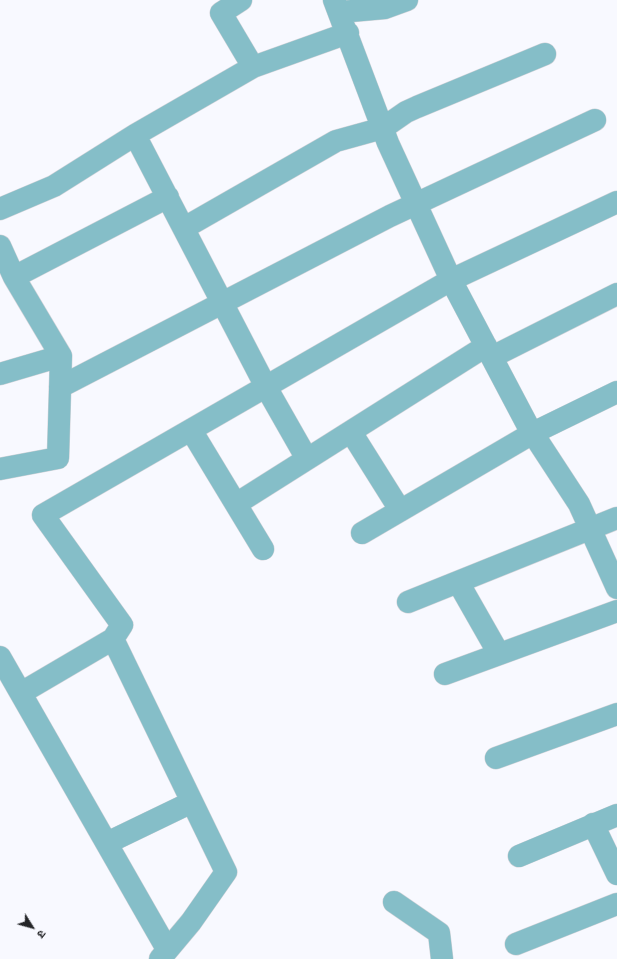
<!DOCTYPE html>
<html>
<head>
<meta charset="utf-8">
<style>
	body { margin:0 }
	#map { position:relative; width:617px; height:959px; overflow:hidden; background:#f8f9ff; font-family:"Space Grotesk","Noto Sans Devanagari",sans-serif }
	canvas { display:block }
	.north { position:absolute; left:12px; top:907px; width:40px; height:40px; -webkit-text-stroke:3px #f8f9ff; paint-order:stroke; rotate:127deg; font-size:11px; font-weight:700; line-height:16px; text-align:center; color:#242528 }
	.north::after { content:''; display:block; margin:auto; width:14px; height:18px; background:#242528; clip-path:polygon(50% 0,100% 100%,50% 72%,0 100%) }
</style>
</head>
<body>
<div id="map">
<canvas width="617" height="959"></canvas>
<div class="north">उ</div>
</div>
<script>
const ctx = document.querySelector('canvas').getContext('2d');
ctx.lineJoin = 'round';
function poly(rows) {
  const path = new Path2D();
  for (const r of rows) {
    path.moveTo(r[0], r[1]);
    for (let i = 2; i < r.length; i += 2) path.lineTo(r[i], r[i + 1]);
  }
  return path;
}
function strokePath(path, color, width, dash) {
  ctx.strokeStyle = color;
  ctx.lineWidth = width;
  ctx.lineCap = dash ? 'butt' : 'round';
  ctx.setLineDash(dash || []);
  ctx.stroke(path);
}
const minor = poly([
	[241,0,221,13,253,67],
	[334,0,388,143,451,280,528,426,579,504,617,588],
	[340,12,385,8,407,0],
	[135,135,266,387,307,459],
	[0,209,54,186,135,135,253,67,348,33],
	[184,228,336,141,383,128,406,112,417,107,545,54],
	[0,246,14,277],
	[492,357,617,294],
	[0,374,61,356],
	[60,387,390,216,595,120],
	[191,430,263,549],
	[351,432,400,510],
	[0,469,58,458,61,356,14,277,168,197],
	[236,504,486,346],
	[362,533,533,433,617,392],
	[458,582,499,654],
	[408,602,617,518],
	[0,657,167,949],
	[445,674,617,611],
	[21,693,113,639],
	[496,758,617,714],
	[593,824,617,874],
	[107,843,192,802],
	[519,856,617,815],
	[394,902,439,933,442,959],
	[516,944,617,904],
	[160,959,191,922,226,872,113,639,122,625,43,515,451,280,617,202]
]);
strokePath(minor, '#d2d3d8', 23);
strokePath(minor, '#85bec8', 22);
</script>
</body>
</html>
